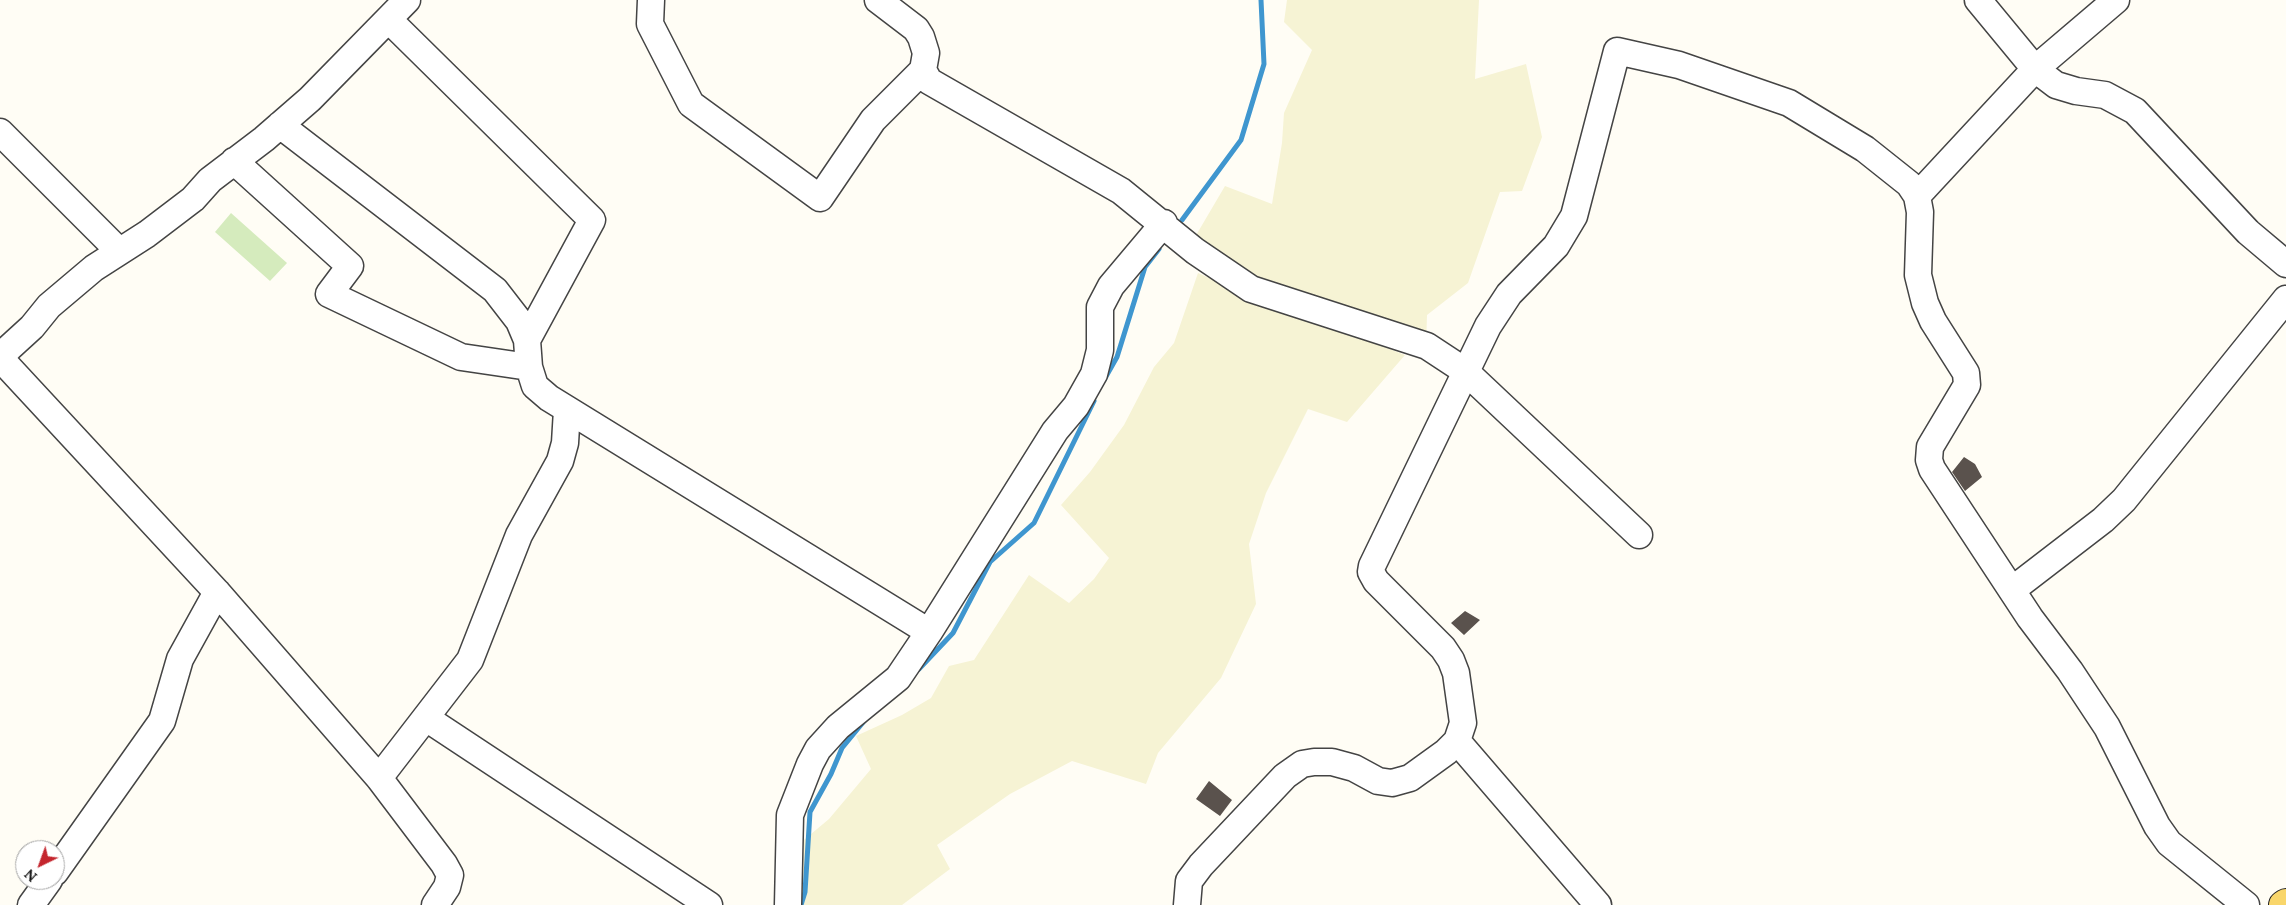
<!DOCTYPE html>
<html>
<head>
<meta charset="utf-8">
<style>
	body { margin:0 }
	#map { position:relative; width:2286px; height:905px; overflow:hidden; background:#fffdf5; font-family:Lora,serif }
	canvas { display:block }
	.north { position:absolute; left:15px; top:840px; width:50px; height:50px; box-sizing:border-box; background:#fff; border:1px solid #a0a0a0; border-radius:50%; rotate:222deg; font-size:14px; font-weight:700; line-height:20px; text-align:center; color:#111 }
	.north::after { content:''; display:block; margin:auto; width:18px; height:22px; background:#c4262e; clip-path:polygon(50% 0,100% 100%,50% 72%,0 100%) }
</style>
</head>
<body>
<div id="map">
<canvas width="2286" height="905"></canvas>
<div class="north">N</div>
</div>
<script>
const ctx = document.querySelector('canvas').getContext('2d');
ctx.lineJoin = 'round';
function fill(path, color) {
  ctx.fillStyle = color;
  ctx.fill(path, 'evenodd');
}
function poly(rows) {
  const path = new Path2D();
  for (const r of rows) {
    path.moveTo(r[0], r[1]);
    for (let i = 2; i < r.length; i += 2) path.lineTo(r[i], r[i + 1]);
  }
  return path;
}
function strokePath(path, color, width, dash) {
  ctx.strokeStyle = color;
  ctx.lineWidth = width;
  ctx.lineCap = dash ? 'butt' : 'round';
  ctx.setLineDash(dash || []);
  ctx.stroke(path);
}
fill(poly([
	[1287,0,1479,0,1475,79,1526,64,1542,137,1522,191,1500,192,1468,283,1427,315,1426,349,1251,284,1195,237,1225,186,1272,204,1282,143,1284,113,1312,50,1284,22],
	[1198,273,1261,301,1349,333,1405,355,1347,422,1308,409,1266,493,1249,544,1256,604,1221,678,1158,753,1146,784,1072,761,1010,794,937,845,950,869,902,905,788,905,799,844,829,819,871,769,856,736,902,715,931,698,949,666,974,660,1029,575,1069,603,1094,579,1109,558,1061,505,1090,472,1124,425,1154,367,1174,343]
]), '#f6f3d4');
fill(poly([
	[231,213,287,263,270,281,215,232]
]), '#d5ebbd');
strokePath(poly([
	[1182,220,1241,140,1264,64,1261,0],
	[1104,380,1117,357,1145,267,1159,249],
	[919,669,953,633,990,562,1034,523,1094,401],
	[801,905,805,892,810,812,831,774,842,748,865,720]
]), '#3f96cf', 5);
fill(poly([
	[1964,457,1975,464,1982,477,1965,491,1952,472],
	[1465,611,1480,620,1464,635,1451,623],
	[1209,781,1232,800,1220,816,1196,799]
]), '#5a524d');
const minor = poly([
	[651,0,650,24,691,104,820,198,873,120,923,70],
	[878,0,916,29,921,37,926,53,923,70,929,81,1121,191,1195,251,1251,289,1427,346,1465,371,1639,535],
	[1978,0,2035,69,2056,85,2076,91,2105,95,2135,111,2248,232,2286,264],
	[389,20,592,220,527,340],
	[280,125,495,290,519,321,527,340,529,367,535,386,549,398,929,632,1055,431,1076,406,1094,374,1100,350,1100,307,1111,286,1164,223],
	[0,132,119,251],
	[234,161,350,266,329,294,461,357,529,367],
	[1917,196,2035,69,2116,0],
	[0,358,217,592,379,778,444,864,450,875,447,887,435,905],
	[0,358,9,348,32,327,49,306,94,268,147,234,193,199,210,180,264,139,310,99,407,0],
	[2012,590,2103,520,2124,500,2286,299],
	[426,718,709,905],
	[1457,741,1598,905],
	[379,778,470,660,519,535,560,461,565,443,567,410],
	[55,872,162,721,180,659,217,592],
	[31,905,49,880],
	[788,905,790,815,810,764,818,749,838,727,898,678,929,632],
	[1187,905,1189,881,1201,865,1285,776,1302,764,1314,762,1332,762,1354,768,1378,781,1392,783,1410,778,1446,752,1457,741,1463,723,1456,673,1451,660,1443,648,1376,581,1371,572,1372,566,1488,326,1509,294,1556,246,1574,216,1617,51,1679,65,1789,103,1865,149,1909,184,1917,196,1920,212,1918,275,1925,303,1933,321,1966,373,1967,385,1930,447,1929,460,1932,469,2030,618,2070,671,2107,727,2157,826,2169,843,2246,905]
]);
const major = poly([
	[2283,905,2286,903]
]);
strokePath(minor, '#444', 29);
strokePath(major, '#222', 30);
strokePath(minor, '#fff', 26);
strokePath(major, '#f9d66b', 28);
</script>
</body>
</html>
